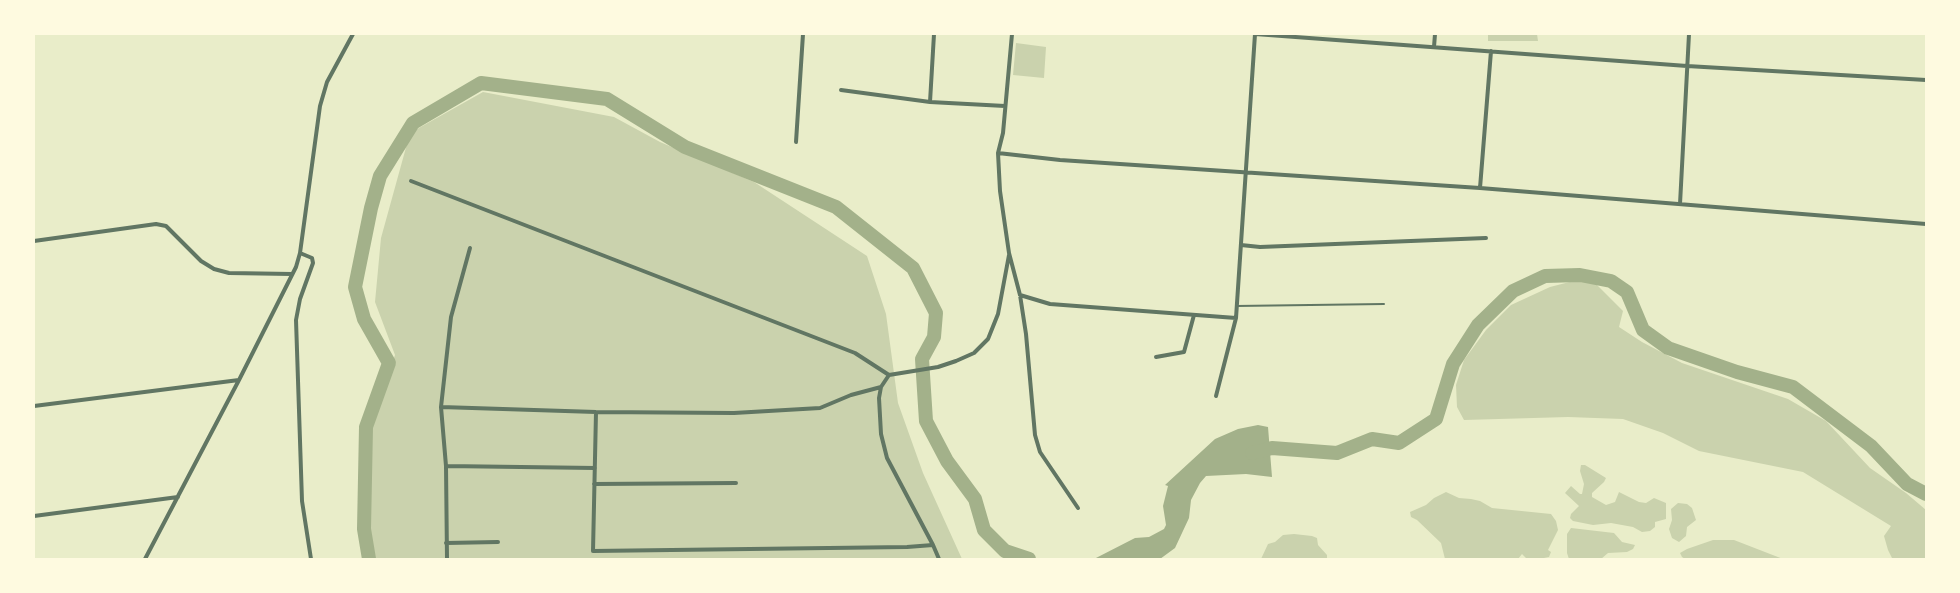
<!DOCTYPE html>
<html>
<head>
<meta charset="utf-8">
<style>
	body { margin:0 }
	#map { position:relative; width:1960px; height:593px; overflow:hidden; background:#e9edc9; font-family:"PT Sans",sans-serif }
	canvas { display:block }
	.frame { position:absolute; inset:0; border:35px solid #fefae0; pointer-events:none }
</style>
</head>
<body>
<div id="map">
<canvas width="1960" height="593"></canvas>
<div class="frame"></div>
</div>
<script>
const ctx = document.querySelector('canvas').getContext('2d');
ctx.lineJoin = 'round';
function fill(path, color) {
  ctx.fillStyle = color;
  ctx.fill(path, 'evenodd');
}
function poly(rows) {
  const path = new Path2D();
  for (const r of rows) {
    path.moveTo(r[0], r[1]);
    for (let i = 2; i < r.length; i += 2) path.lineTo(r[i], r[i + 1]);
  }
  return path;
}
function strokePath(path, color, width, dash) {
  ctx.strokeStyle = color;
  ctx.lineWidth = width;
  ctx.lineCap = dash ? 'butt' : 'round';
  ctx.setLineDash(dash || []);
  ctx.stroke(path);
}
fill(poly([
	[1488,34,1537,34,1538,41,1488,41],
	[1016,43,1046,47,1044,78,1013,75],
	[483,92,614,117,660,142,754,182,867,256,886,314,898,403,923,473,962,559,367,559,362,549,368,429,395,355,375,302,381,238,410,133],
	[1589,277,1623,311,1619,327,1642,342,1682,363,1788,399,1826,421,1870,468,1906,493,1926,510,1926,559,1892,558,1888,550,1884,536,1891,526,1803,472,1699,451,1663,433,1623,419,1568,417,1464,420,1457,407,1456,385,1464,360,1486,330,1511,305,1550,287],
	[1581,465,1585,465,1606,478,1604,482,1592,493,1592,497,1606,505,1615,502,1619,492,1639,502,1646,503,1654,498,1666,503,1666,519,1655,522,1655,527,1650,531,1642,532,1633,527,1611,523,1593,525,1573,521,1570,518,1571,514,1579,506,1565,493,1571,486,1580,494,1582,494,1584,484,1580,471],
	[1446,492,1459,498,1471,499,1480,501,1492,508,1551,514,1556,521,1558,530,1548,550,1551,552,1549,557,1539,559,1527,559,1522,554,1518,559,1445,559,1441,543,1417,520,1411,517,1410,512,1426,505,1434,498],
	[1678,503,1687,504,1692,508,1696,520,1687,527,1686,536,1679,542,1672,538,1669,529,1672,520,1671,509],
	[1571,528,1614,533,1622,542,1635,545,1633,549,1627,552,1608,553,1601,559,1569,559,1567,553,1567,534],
	[1294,534,1312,536,1317,538,1318,545,1327,555,1327,559,1261,559,1268,544,1275,542,1283,535],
	[1713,540,1734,540,1783,559,1685,559,1682,557,1680,553,1687,549]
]), '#cad2ad');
fill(poly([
	[1258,425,1268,427,1272,477,1246,474,1206,476,1200,483,1191,500,1189,518,1175,548,1160,559,1094,559,1135,538,1149,537,1164,529,1166,525,1163,506,1168,486,1165,485,1215,439,1238,429]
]), '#a3b18a');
strokePath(poly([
	[1252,453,1272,448,1337,453,1372,439,1399,443,1436,419,1453,364,1478,325,1513,291,1545,276,1580,275,1611,281,1627,292,1643,330,1668,348,1737,372,1793,387,1871,446,1907,484,1926,494],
	[369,559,364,529,366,427,389,363,364,319,355,287,371,208,380,176,413,123,481,83,607,99,685,147,836,207,913,268,936,313,934,337,922,359,926,421,947,461,975,499,984,530,1005,551,1029,559]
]), '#a3b18a', 14);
strokePath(poly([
	[1236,306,1384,304]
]), '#617663', 2);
strokePath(poly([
	[1012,34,1003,133,998,153,1000,191,1009,253,1020,295,1026,334,1035,435,1040,452,1078,508],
	[1255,34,1687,66,1926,80],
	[1434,47,1435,34],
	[841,90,930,102,1005,106],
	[930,102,934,34],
	[796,142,803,34],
	[998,153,1060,160,1480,188,1926,224],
	[411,181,855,353,889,375],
	[1480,188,1491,51],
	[1680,204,1689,34],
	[34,241,156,224,166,226,201,261,214,269,229,273,292,274],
	[1241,245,1260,247,1486,238],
	[300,253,312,258,313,263,300,299,296,320,302,501,311,559],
	[1020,295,1050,304,1236,318,1255,34],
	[1156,357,1184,352,1194,315],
	[1216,396,1236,318],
	[34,406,239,380],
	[441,407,596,412,734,413,820,408,851,395,881,387],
	[596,412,593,551,907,547,933,545],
	[446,466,595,468],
	[594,484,736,483],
	[34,516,178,497],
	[446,543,498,542],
	[145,559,239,380,296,267,300,253,320,106,327,82,353,34],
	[447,559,446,466,441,407,451,317,470,248],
	[939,559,933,545,887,458,881,434,879,398,881,387,889,375,938,367,956,361,974,353,988,339,998,314,1009,255]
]), '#617663', 4);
</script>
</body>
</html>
